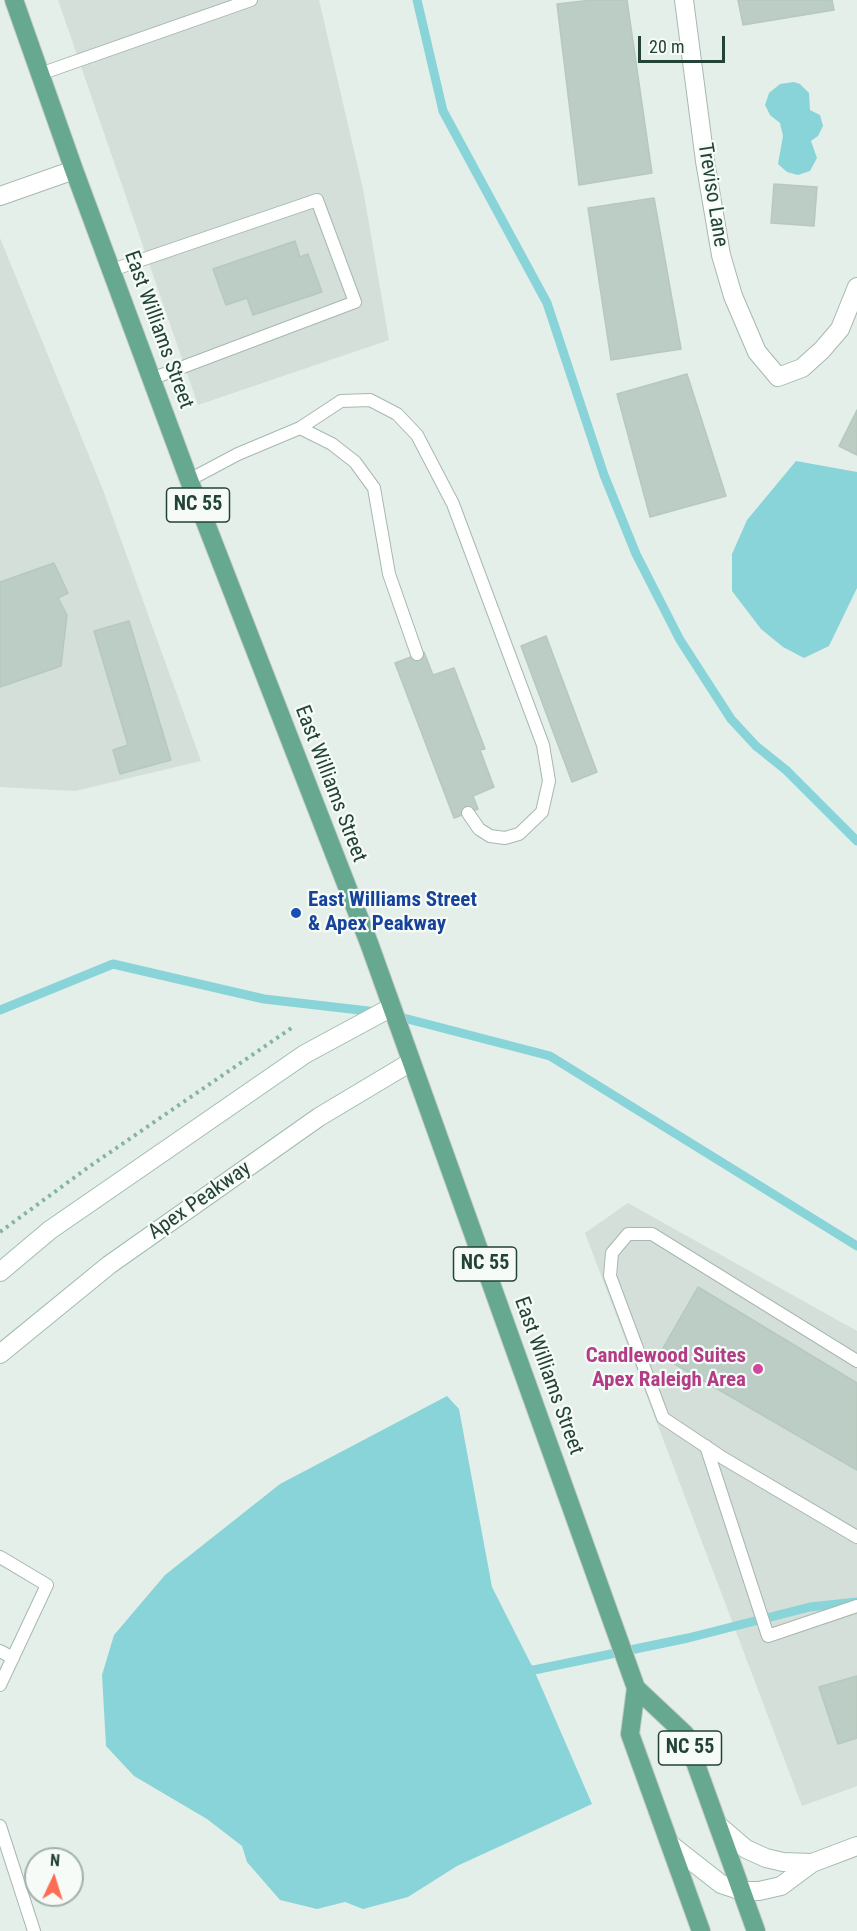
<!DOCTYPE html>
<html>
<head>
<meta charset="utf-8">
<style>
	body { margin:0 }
	#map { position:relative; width:857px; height:1931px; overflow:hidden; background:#e5efe9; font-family:"Roboto Condensed",sans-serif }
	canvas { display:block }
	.north { position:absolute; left:24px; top:1847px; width:60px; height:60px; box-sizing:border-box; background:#f6fbf8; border:2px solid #a1b1aa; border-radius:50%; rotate:4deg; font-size:16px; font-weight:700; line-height:24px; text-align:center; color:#224336 }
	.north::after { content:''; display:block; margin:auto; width:21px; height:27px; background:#fd6c55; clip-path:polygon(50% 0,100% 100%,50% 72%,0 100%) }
	.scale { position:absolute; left:638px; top:36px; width:87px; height:27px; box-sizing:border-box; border:3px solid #224336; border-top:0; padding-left:8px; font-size:18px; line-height:21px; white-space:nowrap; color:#224336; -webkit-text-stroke:4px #f6fbf8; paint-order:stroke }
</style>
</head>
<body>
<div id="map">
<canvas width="857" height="1931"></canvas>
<div class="north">N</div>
<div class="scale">20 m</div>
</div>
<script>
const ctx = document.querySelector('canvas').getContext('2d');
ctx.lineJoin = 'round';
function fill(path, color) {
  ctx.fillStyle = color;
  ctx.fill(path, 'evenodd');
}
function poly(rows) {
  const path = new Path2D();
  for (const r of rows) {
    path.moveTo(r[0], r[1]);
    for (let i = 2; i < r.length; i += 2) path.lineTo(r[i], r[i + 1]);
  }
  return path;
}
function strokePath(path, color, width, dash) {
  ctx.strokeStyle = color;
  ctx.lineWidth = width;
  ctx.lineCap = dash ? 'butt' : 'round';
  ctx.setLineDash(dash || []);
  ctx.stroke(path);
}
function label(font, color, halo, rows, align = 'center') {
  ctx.font = font + ' "Roboto Condensed",sans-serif';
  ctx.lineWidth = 4.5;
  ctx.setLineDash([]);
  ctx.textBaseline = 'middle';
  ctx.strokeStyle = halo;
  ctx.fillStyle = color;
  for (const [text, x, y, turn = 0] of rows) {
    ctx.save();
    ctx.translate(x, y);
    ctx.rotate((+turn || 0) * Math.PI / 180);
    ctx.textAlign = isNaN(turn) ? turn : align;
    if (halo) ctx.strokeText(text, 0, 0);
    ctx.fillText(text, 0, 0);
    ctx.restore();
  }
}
fill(poly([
	[58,0,319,0,363,189,389,340,198,405],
	[0,238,103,490,201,761,75,791,0,787],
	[628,1203,857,1331,857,1786,802,1806,585,1233]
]), '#d3dfd8');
fill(poly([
	[794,82,800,84,809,93,810,110,820,115,823,126,818,136,811,141,817,158,810,171,798,175,787,172,778,164,783,136,780,123,770,115,765,105,769,93,780,84],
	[796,461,857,472,857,588,829,646,804,658,783,647,761,629,732,591,732,554,747,520],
	[447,1396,459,1409,492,1587,534,1670,592,1804,457,1866,408,1897,363,1909,345,1902,317,1909,280,1900,247,1862,242,1846,207,1819,134,1776,106,1746,102,1675,114,1635,165,1575,280,1484]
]), '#89d4d8');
strokePath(poly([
	[417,0,443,111,547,303,604,475,636,554,680,640,731,719,756,746,786,770,857,841],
	[0,1010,113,964,264,999,377,1012],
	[396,1016,550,1056,857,1246],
	[522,1669,534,1670,688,1638,810,1607,857,1602]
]), '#89d4d8', 9);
const building = poly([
	[592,0,627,0,652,173,579,185,557,4,592,0],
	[738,0,832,0,834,10,743,25,738,0],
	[774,184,817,187,814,226,771,223,774,184],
	[654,198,681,349,611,360,588,208,654,198],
	[295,241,300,257,308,254,322,292,253,315,247,298,226,305,213,269,295,241],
	[687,374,726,496,650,517,617,394,687,374],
	[857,410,857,455,839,446,857,410],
	[54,563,68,593,58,598,67,615,61,666,0,687,0,582,54,563],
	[129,621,171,760,120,774,113,750,128,745,94,631,129,621],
	[546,636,597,772,572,782,521,646,546,636],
	[424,652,433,675,454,668,485,749,480,750,494,787,473,796,478,809,454,818,395,663,424,652],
	[698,1287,857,1383,857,1470,659,1355,698,1287],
	[857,1676,857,1738,838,1744,819,1687,857,1676]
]);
fill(building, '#bccdc5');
strokePath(building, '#b6c9bf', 1.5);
const lane = poly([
	[40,74,251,0],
	[112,270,317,200,355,302,151,379],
	[300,428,332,444,355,462,374,488,389,574,417,654],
	[189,480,238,454,300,428,341,401,370,400,397,414,417,435,453,504,543,745,549,781,542,812,519,834,505,838,490,836,479,829,468,813],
	[857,1361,652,1234,628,1234,612,1253,610,1276,663,1418,723,1458,857,1537],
	[706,1446,768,1636,857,1606],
	[0,1557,47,1585,0,1685],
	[0,1651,13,1658],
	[0,1826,34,1931]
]);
const street = poly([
	[684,0,705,161,721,255,733,296,757,352,778,377,802,368,822,350,840,329,857,287],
	[0,196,74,170]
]);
const secondary = poly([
	[0,1272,50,1230,305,1054,392,1007],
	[0,1354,109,1265,319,1117,411,1062],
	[718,1825,746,1849,766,1858,783,1862,812,1863],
	[670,1844,721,1884,742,1891,759,1891,781,1886,812,1863,857,1846]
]);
const primary = poly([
	[14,0,74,170,189,480,369,943,636,1688,630,1734,701,1931],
	[636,1688,685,1734,756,1931]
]);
strokePath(lane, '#a7b8b0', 14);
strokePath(street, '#a7b8b0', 20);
strokePath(secondary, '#a2bcb0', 20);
strokePath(primary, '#c1cac7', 20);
strokePath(poly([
	[0,1232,90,1166,293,1027]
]), '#83b5a0', 4, [3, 4.5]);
strokePath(lane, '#fff', 12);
strokePath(street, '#fff', 18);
strokePath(secondary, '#fff', 18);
strokePath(primary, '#66a890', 18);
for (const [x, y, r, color] of [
	[296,913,6,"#1a4fb4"],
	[758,1369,6,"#d1479c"]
]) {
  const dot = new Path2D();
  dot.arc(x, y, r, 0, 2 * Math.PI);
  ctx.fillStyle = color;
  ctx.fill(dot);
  strokePath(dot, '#f6fbf8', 2);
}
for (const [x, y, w] of [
	[198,505,63],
	[485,1264,63],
	[690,1748,63]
]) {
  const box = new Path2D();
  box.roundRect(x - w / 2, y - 17, w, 34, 4.5);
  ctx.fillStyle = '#f6fbf8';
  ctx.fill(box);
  strokePath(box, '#224336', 1.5);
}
label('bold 20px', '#224336', null, [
	["NC 55",198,505],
	["NC 55",485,1264],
	["NC 55",690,1748]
]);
label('21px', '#224336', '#f6fbf8', [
	["Treviso Lane",712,195,81],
	["East Williams Street",158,330,70],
	["East Williams Street",330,784,69],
	["Apex Peakway",200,1201,-35],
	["East Williams Street",548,1376,70]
]);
label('bold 21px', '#164399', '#f6fbf8', [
	["East Williams Street",308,901],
	["& Apex Peakway",308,925]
], 'left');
label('bold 21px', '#b23c85', '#f6fbf8', [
	["Candlewood Suites",746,1357],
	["Apex Raleigh Area",746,1381]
], 'right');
</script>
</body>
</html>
